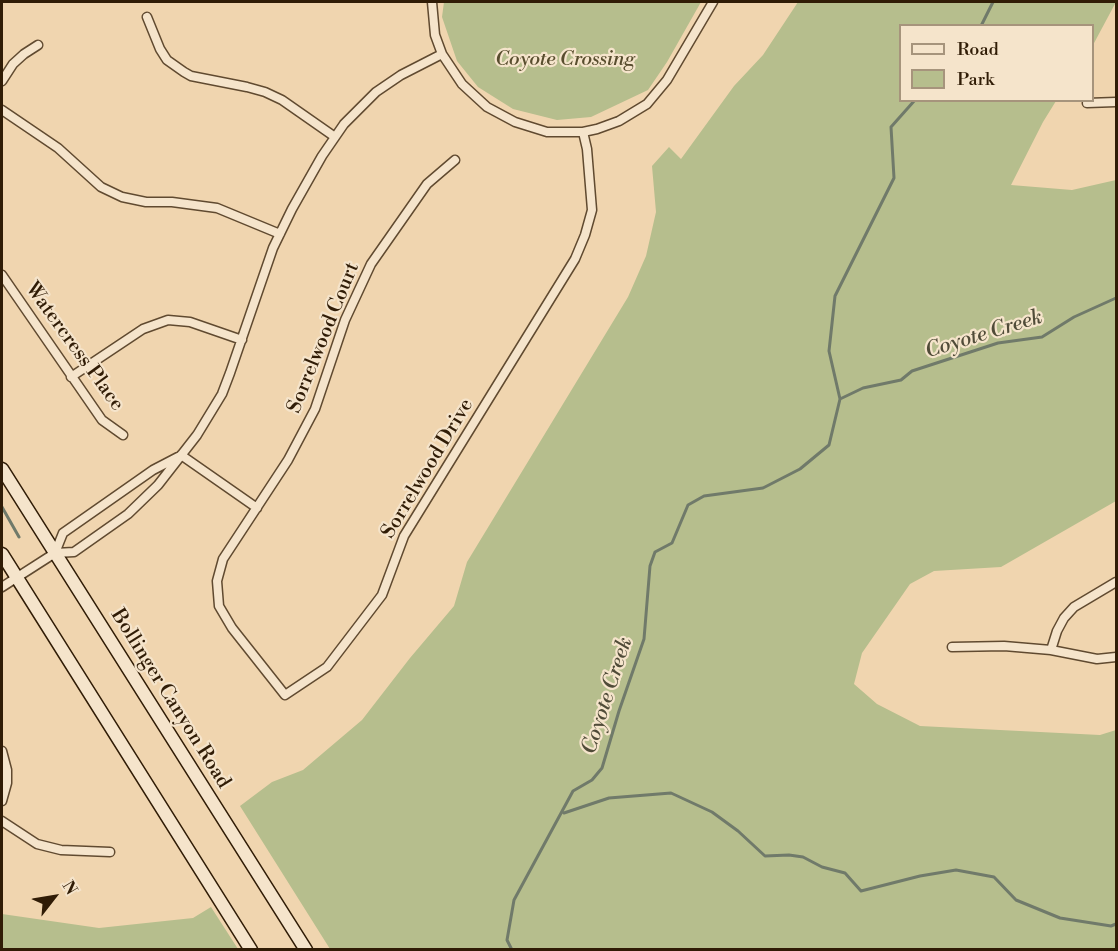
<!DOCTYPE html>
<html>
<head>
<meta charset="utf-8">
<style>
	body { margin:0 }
	#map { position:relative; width:1118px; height:951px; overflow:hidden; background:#f0d5af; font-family:"Libre Bodoni",serif }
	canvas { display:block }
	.frame { position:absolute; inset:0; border:3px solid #301c06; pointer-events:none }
	.legend { position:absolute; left:899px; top:24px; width:195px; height:78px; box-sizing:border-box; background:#f5e4cb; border:2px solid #a6947c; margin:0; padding:8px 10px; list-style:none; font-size:18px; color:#301c06 }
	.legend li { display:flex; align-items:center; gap:12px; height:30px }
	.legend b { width:30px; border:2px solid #a6947c }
	.north { position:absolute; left:24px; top:867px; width:60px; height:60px; -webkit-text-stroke:4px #f5e4cb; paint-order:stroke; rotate:59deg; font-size:16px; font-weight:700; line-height:24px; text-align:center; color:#301c06 }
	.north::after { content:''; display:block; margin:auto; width:21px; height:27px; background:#301c06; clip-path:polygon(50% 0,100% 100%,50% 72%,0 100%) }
</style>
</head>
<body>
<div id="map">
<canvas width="1118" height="951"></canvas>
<div class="frame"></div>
<ul class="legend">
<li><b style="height:8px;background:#f5e4cb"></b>Road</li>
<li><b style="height:16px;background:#b6be8d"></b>Park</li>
</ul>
<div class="north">N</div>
</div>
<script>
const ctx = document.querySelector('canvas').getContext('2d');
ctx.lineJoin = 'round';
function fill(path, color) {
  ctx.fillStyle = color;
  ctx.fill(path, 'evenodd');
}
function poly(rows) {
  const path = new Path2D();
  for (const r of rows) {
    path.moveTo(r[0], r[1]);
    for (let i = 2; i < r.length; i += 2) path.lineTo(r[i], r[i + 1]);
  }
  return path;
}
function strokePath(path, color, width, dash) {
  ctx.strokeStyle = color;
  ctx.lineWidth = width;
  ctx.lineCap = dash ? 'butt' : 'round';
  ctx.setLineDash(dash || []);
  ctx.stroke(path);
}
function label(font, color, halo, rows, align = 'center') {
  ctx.font = font + ' "Libre Bodoni",serif';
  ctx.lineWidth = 4.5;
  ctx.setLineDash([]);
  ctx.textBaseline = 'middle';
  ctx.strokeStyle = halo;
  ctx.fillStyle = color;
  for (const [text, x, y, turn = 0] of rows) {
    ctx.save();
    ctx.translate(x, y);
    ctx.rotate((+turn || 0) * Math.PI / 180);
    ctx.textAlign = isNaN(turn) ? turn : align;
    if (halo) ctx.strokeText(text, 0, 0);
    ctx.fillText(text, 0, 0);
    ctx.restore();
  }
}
fill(poly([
	[444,2,701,2,667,62,648,90,591,117,557,120,513,109,478,87,457,61,442,17],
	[798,2,1116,2,1093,45,1092,26,900,26,900,100,1056,101,1043,122,1011,185,1072,190,1116,180,1116,501,1001,567,934,571,910,584,862,653,854,684,877,704,920,726,1100,735,1116,730,1116,949,330,949,240,806,272,782,303,770,362,720,410,658,454,606,467,562,628,297,646,256,656,212,652,166,669,147,681,159,734,86,763,55],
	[211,907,238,949,2,949,2,914,99,928,193,918]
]), '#b6be8d');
strokePath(poly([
	[981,26,993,2],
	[840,399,863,388,901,380,912,371,998,343,1042,337,1074,317,1116,298],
	[2,507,19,537],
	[564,813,609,798,671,793,712,812,738,831,765,856,789,855,803,857,822,867,845,873,861,891,920,876,956,870,994,877,1016,900,1060,918,1111,926,1116,924],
	[512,950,507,940,514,900,573,791,592,780,602,768,619,711,644,639,650,566,655,552,672,543,688,505,704,496,763,488,800,469,829,445,840,399,829,351,835,296,894,178,891,127,915,100]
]), '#707a6a', 3);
const street = poly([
	[432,2,435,35,442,54,462,84,487,107,515,122,547,132,583,132,597,129,619,121,647,104,667,80,713,2],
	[147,17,160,49,167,60,184,72,191,76,247,87,265,92,282,100,335,137],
	[2,81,13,64,24,54,38,45],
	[1087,103,1116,102],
	[2,110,58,148,101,187,122,197,146,202,172,202,217,208,280,234],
	[455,160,427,184,371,264,345,320,315,409,288,460,223,559,217,581,219,606,232,628,285,695,327,667,382,595,404,536,575,259,585,235,592,210,587,149,583,132],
	[2,275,102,420,123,435],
	[71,377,143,329,168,320,190,322,242,340],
	[181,455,257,508],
	[55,553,63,533,153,470,178,457],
	[2,587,55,553,74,552,128,514,158,485,197,435,222,394,230,373,273,248,292,209,322,156,344,124,376,92,401,75,442,54],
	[952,647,1004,646,1051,650,1097,659,1116,657],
	[1051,650,1057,631,1064,618,1074,607,1116,582],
	[2,751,7,770,7,783,2,801],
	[2,821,37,844,61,850,110,852]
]);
const secondary = poly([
	[2,469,306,950],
	[2,554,251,950]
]);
strokePath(street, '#604a30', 11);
strokePath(secondary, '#301c06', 15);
strokePath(street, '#f5e4cb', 8);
strokePath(secondary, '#f5e4cb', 12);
label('italic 20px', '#584d2e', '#f5e4cb', [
	["Coyote Crossing",565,60]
]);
label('20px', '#301c06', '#f5e4cb', [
	["Sorrelwood Court",324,338,-68],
	["Watercress Place",74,347,54],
	["Sorrelwood Drive",428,469,-59],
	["Bollinger Canyon Road",170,699,58]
]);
label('italic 21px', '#504b38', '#f5e4cb', [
	["Coyote Creek",984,335,-17],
	["Coyote Creek",608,696,-72]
]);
</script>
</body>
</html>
